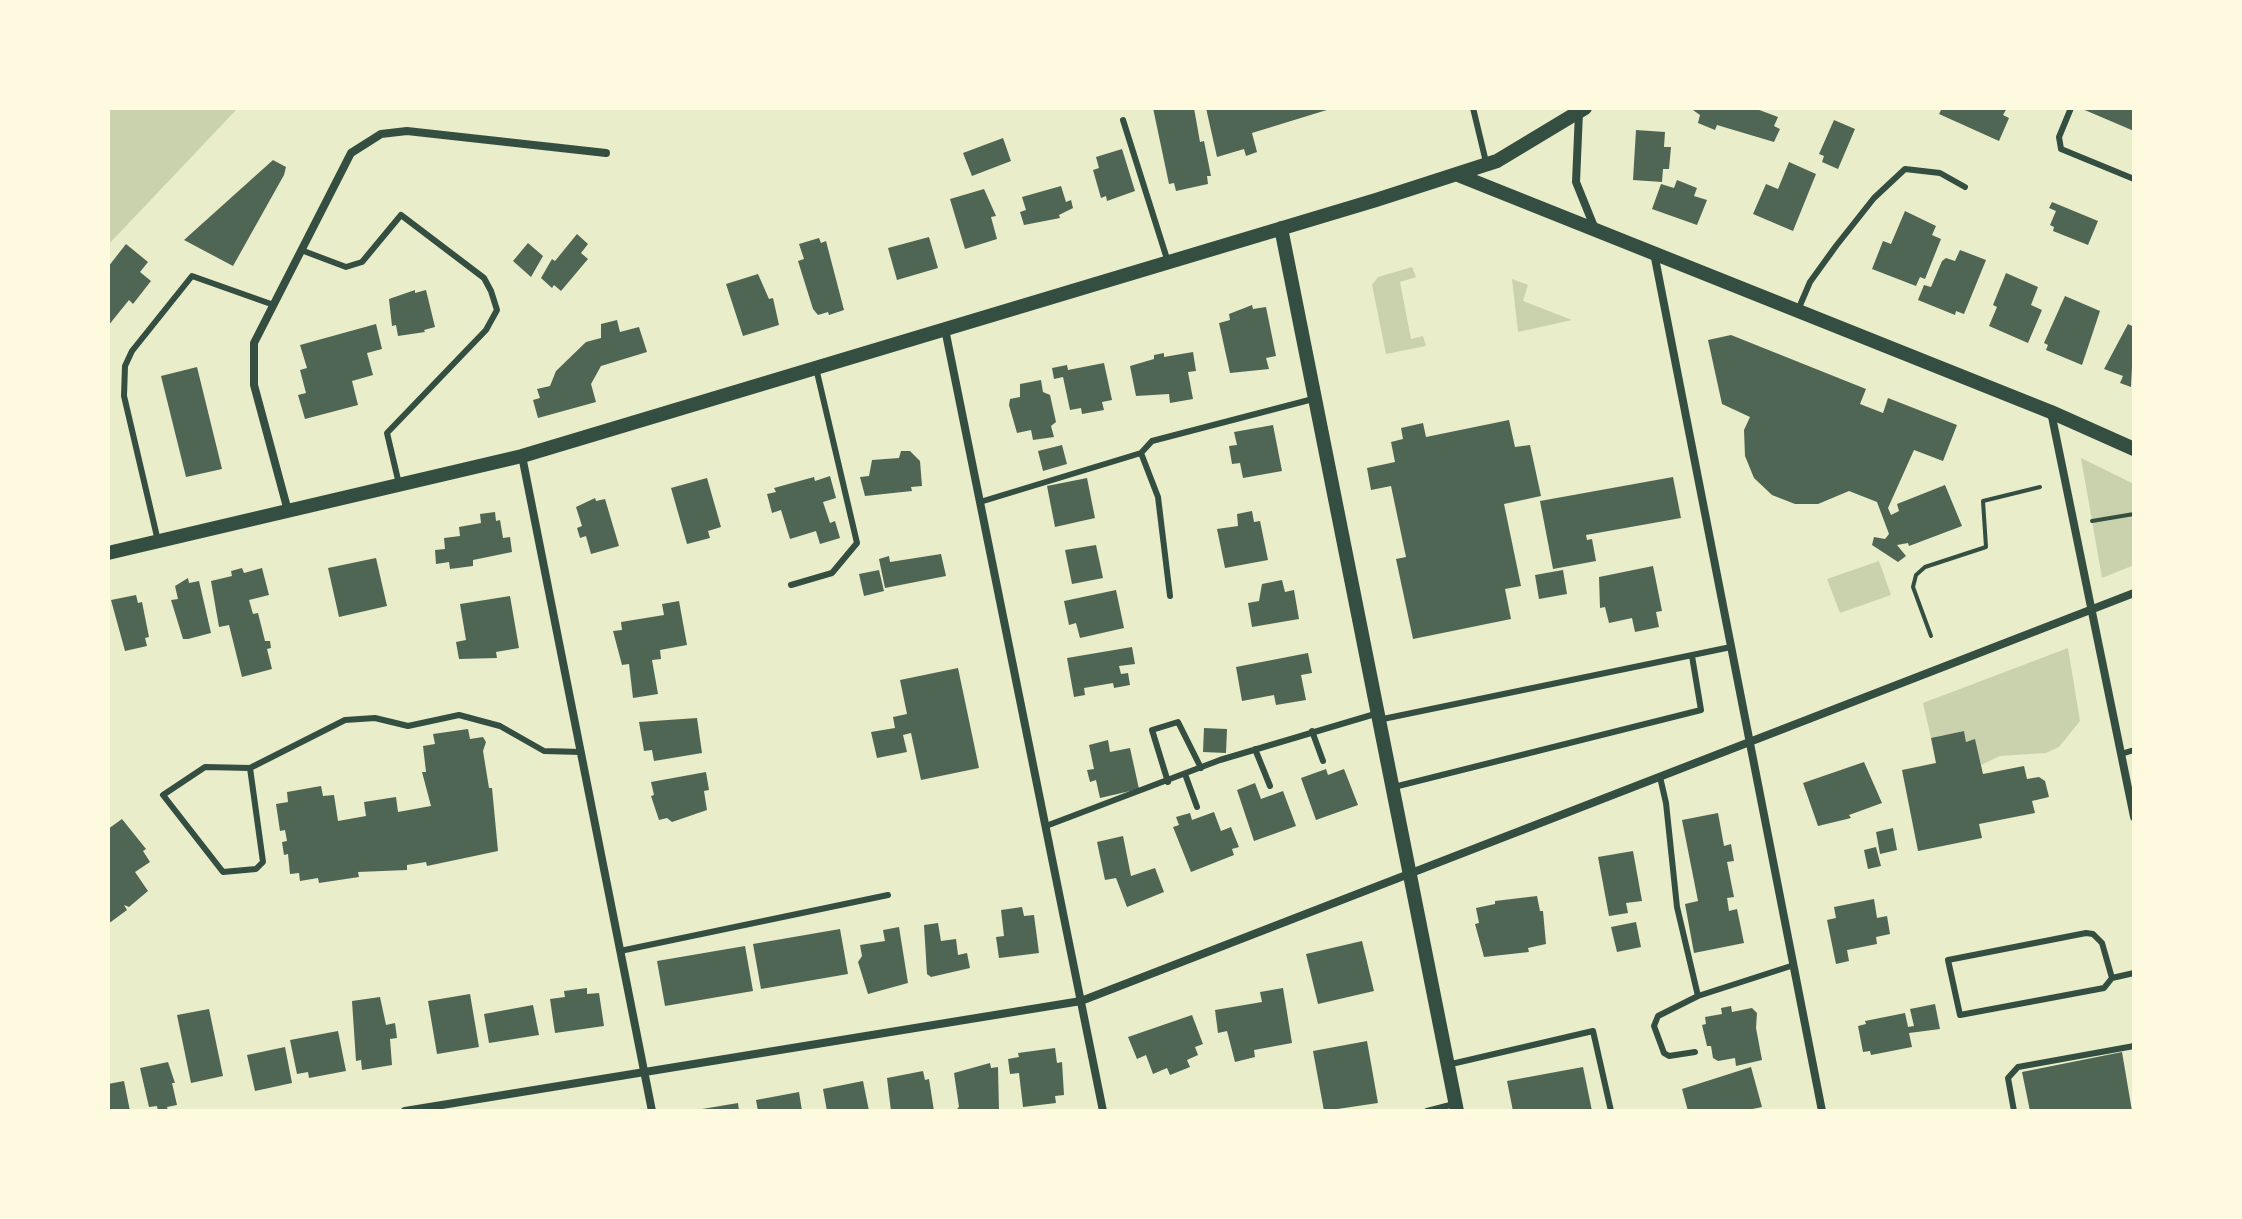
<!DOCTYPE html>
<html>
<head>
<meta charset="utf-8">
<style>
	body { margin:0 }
	#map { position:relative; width:2242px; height:1219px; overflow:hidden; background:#e9edc9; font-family:Quicksand,sans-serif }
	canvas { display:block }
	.frame { position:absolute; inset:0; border:110px solid #fefae0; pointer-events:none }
</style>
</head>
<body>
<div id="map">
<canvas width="2242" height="1219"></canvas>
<div class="frame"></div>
</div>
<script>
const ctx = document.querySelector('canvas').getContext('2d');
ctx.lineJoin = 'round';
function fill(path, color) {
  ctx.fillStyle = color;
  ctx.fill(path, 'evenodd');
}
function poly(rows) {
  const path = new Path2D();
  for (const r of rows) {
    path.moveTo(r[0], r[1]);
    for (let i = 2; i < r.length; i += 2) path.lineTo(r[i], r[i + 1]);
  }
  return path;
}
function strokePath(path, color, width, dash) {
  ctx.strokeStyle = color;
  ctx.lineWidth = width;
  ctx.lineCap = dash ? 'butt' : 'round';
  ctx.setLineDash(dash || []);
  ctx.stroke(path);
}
fill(poly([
	[108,108,238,108,108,245],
	[1412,267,1416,277,1400,282,1411,339,1423,336,1426,346,1386,354,1372,285,1378,277],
	[1512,279,1528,285,1523,301,1572,320,1518,332],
	[2081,458,2134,484,2134,565,2102,578],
	[1879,561,1891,595,1840,613,1827,579],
	[2068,648,2080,721,2059,747,2046,753,2000,756,1981,765,1975,740,1966,742,1964,731,1931,738,1923,703]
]), '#cad2ad');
fill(poly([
	[1153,108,1194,108,1200,142,1204,141,1211,176,1207,176,1208,184,1176,191,1174,183,1169,184],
	[1206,108,1330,108,1330,109,1252,133,1257,152,1246,156,1244,149,1217,157],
	[1690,108,1754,108,1778,117,1774,126,1780,129,1774,142,1717,125,1715,130,1698,123,1700,115],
	[1942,108,2007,108,2003,115,2009,118,1999,141,1939,114],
	[2080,108,2134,108,2134,131],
	[1834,120,1855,129,1838,169,1822,162,1824,156,1819,154],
	[1636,130,1665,132,1664,147,1671,147,1669,169,1663,169,1662,182,1633,180],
	[1003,138,1011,161,972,176,963,153],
	[1122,149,1135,191,1107,201,1106,196,1101,198,1093,170,1099,168,1096,157],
	[273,160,286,167,284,175,233,266,184,240],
	[1789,162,1816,174,1793,231,1753,214,1766,184,1778,189],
	[1677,180,1697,188,1694,196,1707,200,1697,225,1652,209,1661,184,1674,188],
	[1061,186,1066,202,1071,200,1073,208,1059,215,1060,218,1024,225,1020,212,1026,210,1022,197],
	[984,189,996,216,991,217,997,239,965,249,950,199],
	[2052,202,2098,221,2088,245,2053,231,2054,227,2050,225,2056,211,2049,208],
	[1905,211,1936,226,1932,235,1941,239,1925,279,1920,277,1916,286,1872,269,1883,241,1891,244],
	[577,234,588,244,581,253,588,259,561,291,554,285,552,288,541,278,552,259,555,261],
	[929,237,938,268,897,280,888,248],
	[819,238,821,243,826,241,844,310,829,315,828,312,818,315,813,309,798,261,804,259,799,244],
	[528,243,543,256,531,277,513,261],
	[126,244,148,262,140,272,151,281,133,304,129,300,108,326,108,267],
	[1960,250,1986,260,1964,314,1956,311,1955,315,1918,300,1924,285,1931,287,1942,261,1946,258,1955,261],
	[2006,273,2038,287,2031,305,2042,310,2028,343,1989,326,1997,307,1993,305],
	[758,274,769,299,773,298,779,325,743,336,726,284],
	[415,290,415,293,426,290,435,327,424,330,425,332,398,336,396,325,392,326,389,299],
	[2065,296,2100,311,2082,365,2046,350,2048,345,2044,343],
	[1252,305,1253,309,1266,307,1276,356,1266,358,1269,369,1230,373,1219,323,1230,320,1229,314],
	[617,320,620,332,639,327,647,352,601,366,591,384,596,402,538,418,533,400,540,398,537,389,550,386,556,371,586,342,601,338,601,324],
	[376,324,382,349,367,353,373,375,352,381,358,405,305,419,298,395,306,393,300,370,307,368,300,345],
	[2128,324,2134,327,2131,387,2120,383,2123,376,2104,369],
	[1731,335,1866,389,1860,404,1883,413,1888,398,1957,425,1943,461,1914,450,1888,508,1891,515,1899,511,1897,504,1945,485,1962,526,1909,546,1908,543,1897,545,1906,556,1898,562,1872,545,1874,537,1885,539,1889,534,1877,502,1849,491,1818,504,1795,504,1772,495,1754,478,1745,456,1744,430,1750,417,1722,404,1708,340],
	[1193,352,1196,371,1188,372,1193,399,1170,403,1169,394,1136,396,1130,366,1154,359,1154,355,1164,353,1164,357],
	[1104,363,1112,400,1102,402,1104,410,1082,414,1081,408,1070,410,1063,377,1054,379,1052,368,1067,365,1068,370],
	[197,367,222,469,186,477,161,376],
	[1041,380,1043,392,1050,395,1056,422,1051,426,1054,437,1033,440,1031,430,1017,433,1009,405,1010,399,1020,397,1020,384],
	[1509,420,1515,447,1530,445,1541,496,1504,504,1521,586,1505,589,1511,619,1413,639,1396,559,1406,557,1391,486,1371,490,1367,468,1395,462,1391,442,1403,439,1401,428,1423,423,1426,437],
	[1273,425,1282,471,1243,478,1240,463,1232,464,1229,446,1237,445,1234,432],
	[1062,445,1067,464,1043,471,1038,451],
	[901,451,910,451,920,461,922,486,911,487,912,491,865,496,860,477,869,476,872,460,899,458],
	[830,476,836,498,823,502,830,523,835,521,840,538,820,544,816,531,790,539,781,510,772,513,767,494,776,492,774,488,814,477,815,481],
	[1673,477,1681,518,1586,535,1587,540,1592,539,1596,561,1553,569,1540,501],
	[707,478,721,527,708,531,710,538,687,544,671,488],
	[1087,478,1095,518,1055,527,1047,486],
	[595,498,596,501,605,499,619,546,591,554,586,536,580,538,577,528,582,526,576,507],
	[1252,511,1254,522,1260,521,1268,560,1225,568,1217,529,1238,526,1237,514],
	[495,512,496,521,500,520,503,538,510,537,512,552,473,560,473,566,450,569,449,562,436,564,435,550,445,549,444,538,460,536,459,527,481,523,480,514],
	[1096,545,1103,578,1072,584,1065,550],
	[941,554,946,576,885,588,879,559,889,556,890,562],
	[376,558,387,606,339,617,328,568],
	[1653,566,1662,611,1656,612,1659,627,1635,632,1632,618,1609,623,1605,607,1600,608,1599,577],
	[242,568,244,573,262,568,269,595,249,600,253,614,258,613,265,641,270,641,271,648,267,649,272,669,242,677,229,625,219,627,211,581,232,576,231,571],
	[879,570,884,591,864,596,859,574],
	[1563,570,1567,594,1539,599,1535,575],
	[188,578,189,583,199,581,211,633,188,639,183,639,171,600,178,599,175,586],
	[1282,580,1285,592,1294,590,1299,619,1252,627,1248,603,1259,601,1262,584],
	[1116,590,1124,628,1080,638,1076,623,1069,625,1064,601],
	[136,595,138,603,142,602,149,637,145,638,147,646,125,651,111,600],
	[510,596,519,648,496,652,497,658,459,659,456,642,466,640,460,604],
	[679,601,687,645,660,650,661,659,652,660,658,694,633,698,629,664,622,665,613,631,622,630,621,622,664,615,662,604],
	[1132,647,1135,664,1119,666,1121,674,1128,673,1130,685,1114,688,1113,683,1084,688,1085,695,1074,697,1067,658],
	[1308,653,1312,673,1301,675,1306,700,1276,705,1274,695,1242,701,1236,667],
	[958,668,979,768,921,780,911,733,903,735,907,752,877,758,871,732,895,728,893,717,907,714,900,680],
	[697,718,702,753,654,761,652,750,644,751,639,722],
	[1204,728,1227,729,1226,753,1203,752],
	[468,729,470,739,483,737,486,742,483,751,489,788,492,788,498,851,427,866,426,862,407,865,407,870,358,872,359,877,319,883,318,878,300,881,299,873,290,874,288,854,284,855,282,842,287,841,285,830,280,831,276,804,288,802,287,792,321,786,323,796,334,795,338,821,366,816,364,802,396,797,398,812,431,806,422,772,426,772,423,746,435,744,433,734],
	[1964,731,1966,742,1975,739,1983,774,2024,766,2027,779,2039,777,2045,781,2049,797,2032,801,2035,813,1979,824,1982,838,1918,851,1902,770,1936,763,1931,738],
	[1108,740,1110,752,1130,748,1139,789,1100,798,1096,780,1090,782,1087,770,1094,769,1089,745],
	[1864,762,1882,803,1849,815,1851,818,1818,826,1803,783],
	[1326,769,1328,775,1344,769,1358,805,1316,820,1301,778],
	[706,772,709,790,704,791,707,810,672,822,667,818,659,820,651,796,654,795,651,782],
	[1255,783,1261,799,1283,791,1296,826,1254,841,1237,790],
	[1214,812,1221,831,1231,827,1239,847,1232,849,1234,855,1191,872,1173,827,1179,825,1176,817,1190,813,1192,820],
	[1718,813,1724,846,1731,844,1734,861,1727,862,1734,897,1727,898,1729,911,1737,909,1744,943,1694,953,1685,904,1698,901,1682,820],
	[122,819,146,849,143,851,150,862,135,872,148,891,129,907,124,905,127,910,108,924,108,829],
	[1893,828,1897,850,1880,854,1876,832],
	[1123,836,1131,876,1155,868,1164,892,1127,907,1116,878,1105,880,1097,842],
	[1876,847,1881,866,1868,869,1864,850],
	[1633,851,1642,901,1626,903,1628,913,1609,916,1598,857],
	[1537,896,1540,911,1543,911,1546,944,1528,948,1529,952,1484,957,1475,924,1479,923,1476,908,1495,904,1495,901],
	[1874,899,1877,918,1887,916,1890,934,1876,937,1877,944,1847,950,1849,961,1836,964,1827,920,1836,918,1834,907],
	[1022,907,1024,916,1034,915,1039,953,999,958,996,937,1004,936,1001,910],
	[1636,922,1641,947,1617,952,1611,927],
	[938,923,941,941,956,939,958,955,967,953,970,968,931,977,927,974,924,925],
	[899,927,908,983,868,994,858,962,862,956,860,945,885,941,883,930],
	[840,929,848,974,761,989,753,944],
	[1362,941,1374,991,1318,1004,1306,954],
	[745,946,753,991,665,1006,657,961],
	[587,988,587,994,599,993,604,1026,555,1033,550,999,565,997,564,991],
	[1283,988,1292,1043,1254,1050,1255,1057,1235,1062,1227,1031,1218,1033,1215,1010,1262,1002,1260,992],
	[470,994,479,1047,437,1054,428,1001],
	[380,997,386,1025,395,1023,397,1038,390,1039,392,1065,362,1070,361,1060,356,1061,352,1001],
	[1935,1004,1940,1029,1909,1033,1912,1047,1871,1055,1870,1051,1863,1052,1858,1026,1866,1024,1865,1021,1905,1013,1908,1027,1914,1026,1910,1009],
	[533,1005,539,1035,489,1043,484,1014],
	[1731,1006,1732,1012,1752,1008,1757,1013,1756,1028,1762,1060,1736,1066,1735,1058,1718,1061,1713,1058,1711,1046,1707,1046,1702,1025,1706,1024,1705,1017,1722,1014,1721,1008],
	[209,1009,223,1076,191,1083,177,1015],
	[1192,1015,1203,1044,1195,1047,1198,1055,1187,1060,1190,1067,1170,1075,1167,1068,1153,1074,1146,1055,1137,1059,1128,1037],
	[338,1031,346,1071,309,1078,308,1072,297,1074,290,1040],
	[1367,1041,1378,1103,1324,1111,1313,1051],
	[285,1047,292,1083,255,1091,247,1055],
	[1055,1048,1057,1063,1062,1062,1064,1095,1055,1096,1056,1103,1023,1107,1019,1073,1010,1074,1008,1059,1019,1057,1018,1053],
	[2122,1052,2132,1111,2030,1111,2022,1072],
	[168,1062,175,1083,172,1083,177,1105,167,1107,168,1111,158,1111,157,1106,149,1107,140,1068],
	[990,1063,991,1068,998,1067,999,1111,955,1111,959,1107,954,1073],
	[1583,1067,1592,1111,1513,1111,1507,1081],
	[1751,1067,1762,1107,1743,1111,1688,1111,1682,1089],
	[923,1071,925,1080,929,1079,934,1111,891,1111,887,1078],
	[124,1081,130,1111,108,1111,108,1084],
	[863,1081,869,1111,827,1111,823,1089],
	[799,1092,802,1111,758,1111,756,1100],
	[738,1103,739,1111,703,1111,702,1109]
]), '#4f6655');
strokePath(poly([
	[2092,521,2134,514],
	[1931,636,1913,587,1916,575,1925,567,1986,547,1983,501,2040,487]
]), '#344e41', 4);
strokePath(poly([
	[1473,108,1486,162],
	[2071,108,2059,137,2061,149,2134,179],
	[1123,120,1168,262],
	[301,250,346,267,362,262,401,215,484,278,491,291,497,310,486,330,387,433,399,484],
	[1798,310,1810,282,1836,246,1874,198,1905,169,1940,173,1965,187],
	[1141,453,1158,497,1170,596],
	[980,502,1141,453,1152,441,1313,399],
	[158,541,124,396,125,366,132,351,192,276,271,304],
	[791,585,832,573,857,543,816,368],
	[1378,720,1731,647],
	[1312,731,1323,761],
	[1255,749,1270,786],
	[2121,754,2134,750],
	[250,768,205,767,163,795,223,872,256,869,263,862,250,768,345,720,375,718,408,726,459,715,500,726,544,751,581,752],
	[1185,774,1197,807],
	[1660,777,1666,803,1677,907,1698,996],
	[1168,782,1152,730,1178,722,1201,768],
	[1394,787,1701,710,1692,656],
	[1046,826,1220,760,1375,714],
	[620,951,888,895],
	[2112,978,2102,943,2093,934,2086,933,1948,960,1960,1015,2104,988,2112,978,2134,973],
	[1695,1052,1669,1056,1664,1053,1654,1026,1658,1016,1698,996,1794,965],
	[1447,1065,1593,1031,1611,1111],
	[1427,1111,1454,1104],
	[2014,1111,2008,1078,2018,1067,2134,1046]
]), '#344e41', 6);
strokePath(poly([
	[1579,112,1576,182,1595,229],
	[1654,253,1822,1111],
	[945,329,1103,1111],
	[2051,412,2134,817],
	[522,456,652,1111],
	[288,511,254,385,254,343,351,153,381,134,407,131,606,153],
	[405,1111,1081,1001,2134,593]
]), '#344e41', 8);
strokePath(poly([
	[1458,175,2051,412,2134,449],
	[1281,228,1457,1111],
	[108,553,522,456,1376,200,1497,161,1585,108]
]), '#344e41', 14);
</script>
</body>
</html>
